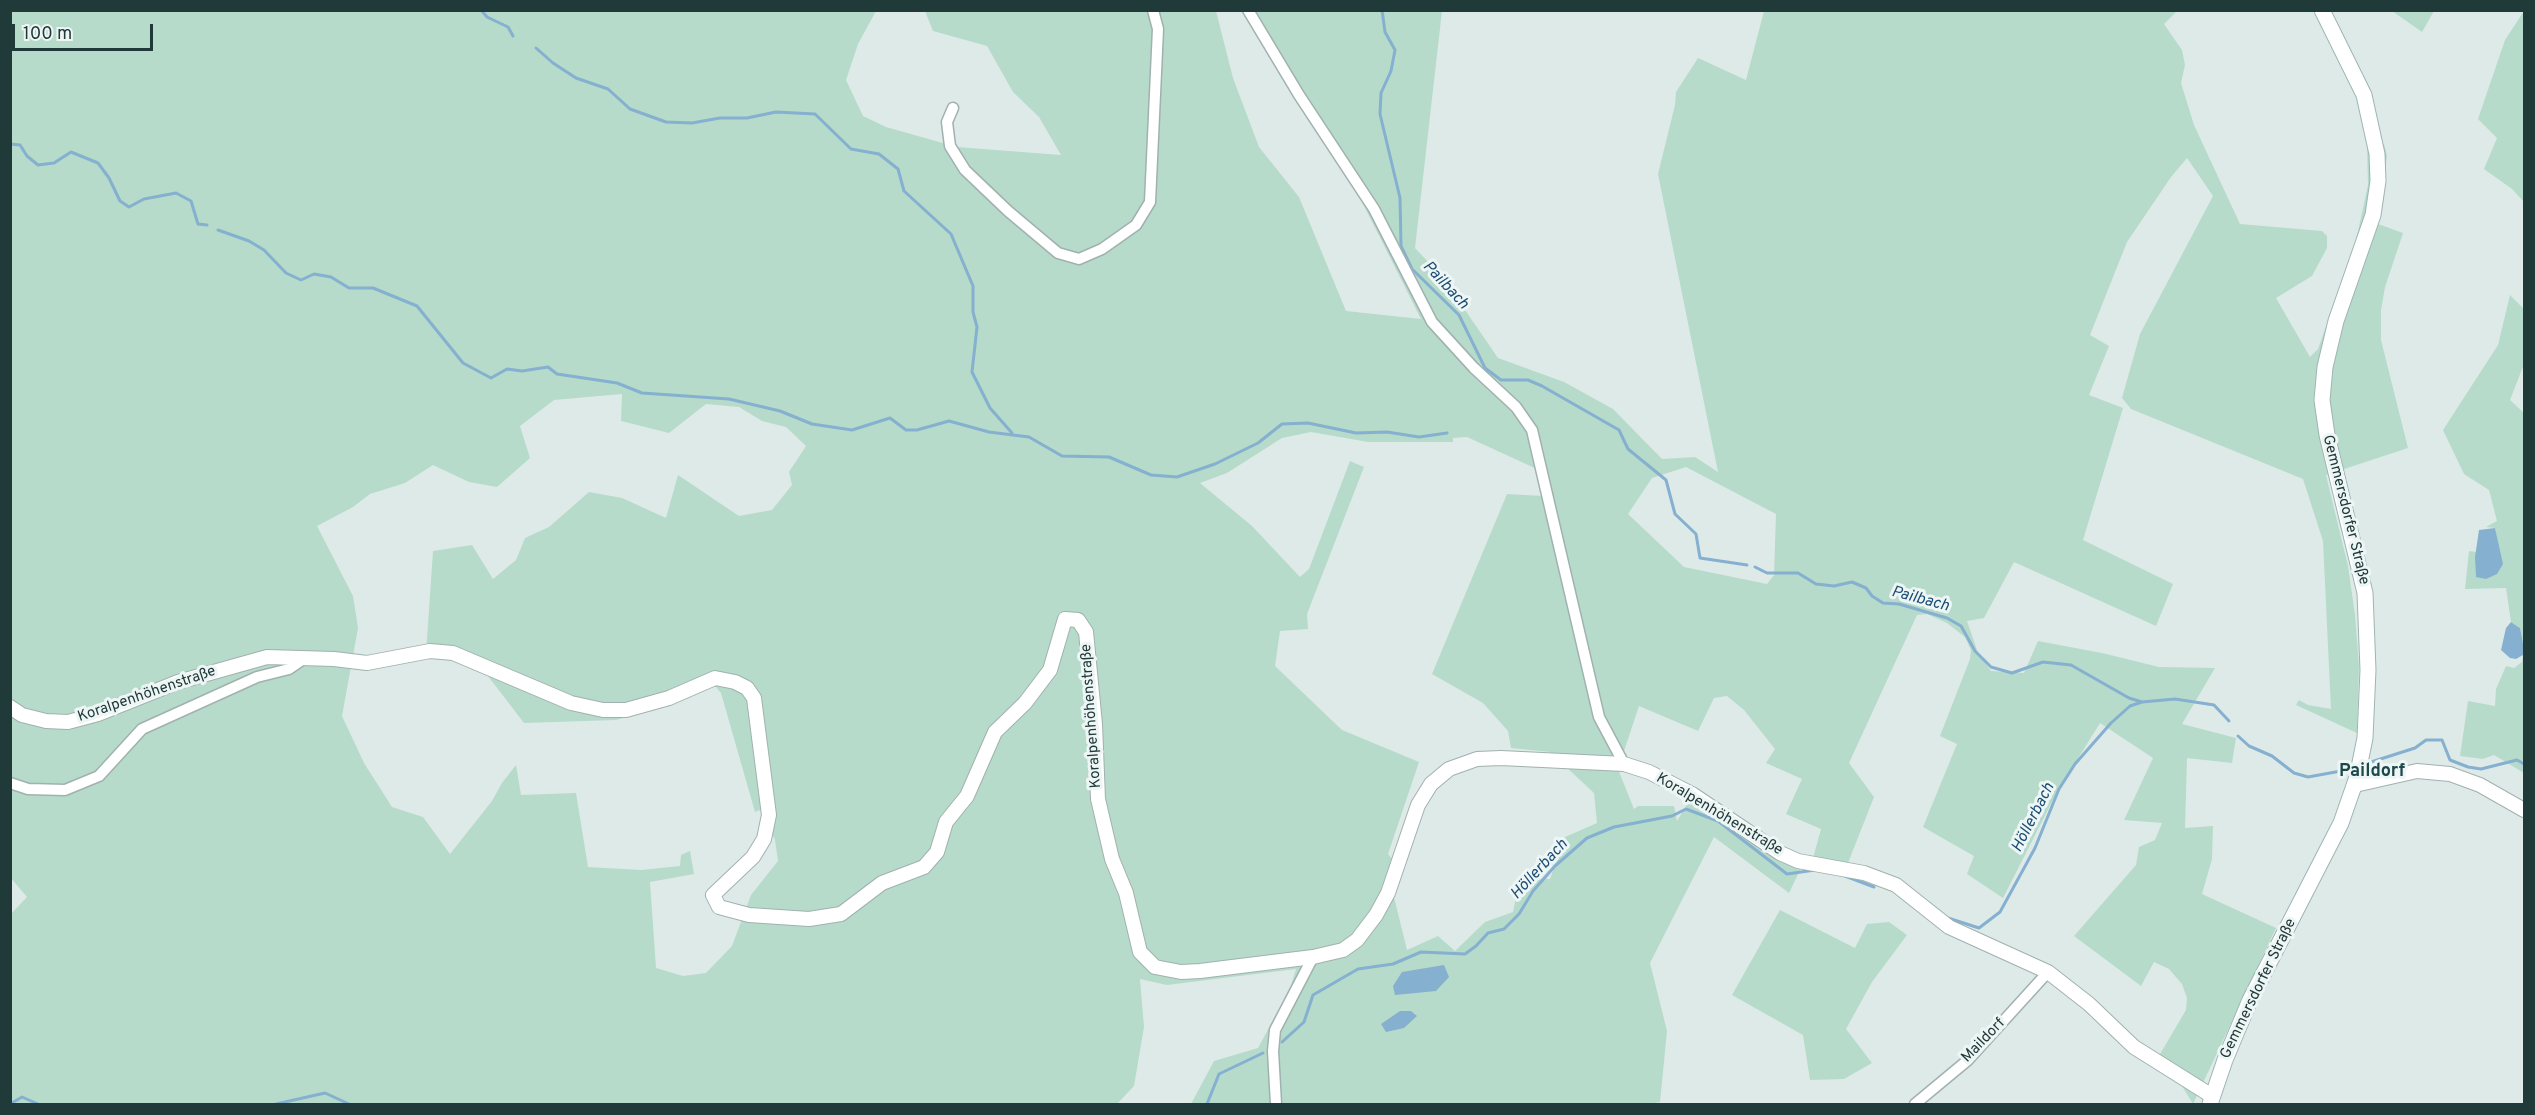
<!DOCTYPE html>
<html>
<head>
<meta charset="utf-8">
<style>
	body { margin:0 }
	#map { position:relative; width:2535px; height:1115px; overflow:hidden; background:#deeae8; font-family:Overpass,sans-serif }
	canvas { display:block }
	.frame { position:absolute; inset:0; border:12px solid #203939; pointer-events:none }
	.scale { position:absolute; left:12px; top:24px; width:141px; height:27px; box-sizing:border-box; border:3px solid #203939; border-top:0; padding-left:8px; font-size:18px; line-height:21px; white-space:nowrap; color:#203939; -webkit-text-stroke:4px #eef6f5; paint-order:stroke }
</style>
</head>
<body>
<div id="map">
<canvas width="2535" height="1115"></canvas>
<div class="frame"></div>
<div class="scale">100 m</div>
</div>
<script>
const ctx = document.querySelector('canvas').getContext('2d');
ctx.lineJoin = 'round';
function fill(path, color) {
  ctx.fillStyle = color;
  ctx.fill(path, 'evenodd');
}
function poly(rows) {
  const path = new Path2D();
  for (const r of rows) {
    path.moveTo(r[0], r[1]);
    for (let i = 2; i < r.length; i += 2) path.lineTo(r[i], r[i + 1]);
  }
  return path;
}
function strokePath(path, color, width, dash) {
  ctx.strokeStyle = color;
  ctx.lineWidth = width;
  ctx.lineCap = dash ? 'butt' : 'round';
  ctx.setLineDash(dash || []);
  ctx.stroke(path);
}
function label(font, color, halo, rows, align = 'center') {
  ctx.font = font + ' Overpass,sans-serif';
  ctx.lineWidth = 6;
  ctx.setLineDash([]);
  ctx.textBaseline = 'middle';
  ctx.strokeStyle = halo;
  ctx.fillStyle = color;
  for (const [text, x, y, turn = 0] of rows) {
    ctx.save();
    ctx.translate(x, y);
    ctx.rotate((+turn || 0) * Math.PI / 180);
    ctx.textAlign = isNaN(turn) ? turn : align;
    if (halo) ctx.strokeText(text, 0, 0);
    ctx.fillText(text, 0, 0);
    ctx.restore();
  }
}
fill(poly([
	[10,11,876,11,858,44,846,80,863,116,886,127,957,147,1061,155,1039,117,1013,92,987,46,933,31,925,11,1216,11,1233,78,1259,147,1299,197,1346,311,1421,319,1355,188,1243,11,1442,11,1415,248,1433,267,1436,282,1461,304,1498,358,1564,382,1613,409,1662,459,1695,457,1718,472,1658,174,1675,105,1676,92,1698,58,1746,80,1764,11,2177,11,2164,24,2182,50,2185,65,2181,83,2194,125,2240,224,2322,231,2327,236,2327,248,2312,276,2276,298,2310,357,2318,349,2355,245,2368,185,2367,145,2384,144,2387,156,2378,224,2403,233,2385,287,2381,310,2381,340,2408,448,2326,475,2348,566,2355,615,2359,666,2357,733,2296,705,2299,700,2308,705,2331,709,2323,541,2303,479,2131,409,2122,398,2140,334,2213,196,2187,158,2171,177,2127,242,2090,335,2109,346,2089,395,2123,408,2083,540,2173,584,2156,626,2014,562,1984,618,1967,621,1978,653,1991,671,2024,673,2038,641,2102,653,2159,667,2215,668,2182,724,2236,738,2232,763,2187,758,2185,828,2213,826,2212,859,2202,894,2276,928,2193,1104,2182,1086,2153,1066,2186,1010,2187,998,2182,984,2169,969,2154,962,2141,986,2074,936,2136,865,2139,847,2155,840,2162,823,2124,820,2153,758,2100,723,2056,794,2003,898,1967,874,1974,856,1923,827,1957,744,1940,736,1970,659,1971,650,1965,637,1947,623,1927,614,1917,615,1849,763,1874,797,1844,873,1810,869,1821,829,1786,814,1802,779,1766,763,1775,749,1744,710,1727,696,1714,698,1698,731,1639,706,1618,769,1634,809,1638,806,1674,806,1677,821,1691,798,1801,868,1789,893,1714,837,1650,963,1667,1031,1660,1102,1648,1104,1191,1104,1214,1061,1258,1048,1290,989,1296,969,1167,985,1140,979,1144,1027,1134,1086,1117,1104,11,1104,11,914,27,897,10,877],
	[622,394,621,421,669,433,706,404,739,407,762,421,786,427,806,446,789,472,792,485,772,510,739,516,678,475,666,518,622,498,589,492,549,527,525,538,516,560,493,579,472,545,433,551,426,654,481,667,524,723,616,720,658,708,714,685,721,693,755,812,760,810,775,840,778,861,751,895,732,946,706,973,683,976,656,968,650,882,694,874,690,851,681,855,680,866,641,870,588,867,576,793,521,795,516,765,502,783,492,801,450,854,423,817,392,807,364,763,342,716,358,628,353,596,317,526,353,507,370,494,405,483,433,465,469,482,497,487,530,458,520,426,554,400],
	[1311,432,1368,442,1453,442,1453,438,1467,437,1539,470,1543,496,1507,494,1432,674,1483,703,1508,731,1511,748,1550,752,1594,793,1597,823,1565,837,1550,879,1520,878,1513,912,1485,922,1455,951,1438,936,1407,950,1394,897,1402,871,1388,854,1419,762,1342,730,1275,666,1280,631,1308,629,1307,614,1364,467,1350,461,1309,569,1300,577,1252,526,1200,483,1227,473,1282,438],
	[1686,467,1776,514,1774,575,1767,584,1684,567,1628,514,1652,478],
	[2392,11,2434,11,2422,32],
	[2524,11,2524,202,2512,189,2484,169,2497,138,2478,119,2505,40],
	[2510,295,2524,309,2524,364,2510,400,2524,413,2524,773,2494,755,2483,759,2460,756,2468,701,2495,706,2496,689,2506,666,2514,668,2522,662,2523,655,2520,628,2511,622,2506,588,2465,589,2469,551,2476,552,2477,577,2498,545,2495,528,2486,527,2497,521,2489,490,2464,474,2443,430,2498,345],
	[1780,910,1855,948,1867,924,1889,922,1907,935,1872,982,1846,1029,1872,1063,1844,1079,1810,1080,1803,1035,1732,995]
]), '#b6dbca');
fill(poly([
	[2495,528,2503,564,2497,574,2486,579,2476,577,2475,557,2479,530],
	[2511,622,2520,628,2523,644,2523,655,2516,659,2510,658,2501,650,2506,628],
	[1444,965,1449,977,1436,991,1395,995,1393,986,1402,972],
	[1400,1011,1411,1011,1417,1016,1404,1028,1386,1032,1381,1024]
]), '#85b0cf');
strokePath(poly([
	[481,10,487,17,508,27,513,36],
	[1382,10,1385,32,1395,50,1391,71,1381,93,1380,114,1400,198,1401,246,1412,269,1459,315,1485,368,1501,380,1528,380,1542,386,1619,430,1628,449,1666,480,1675,514,1696,534,1700,558,1747,565],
	[536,48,553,63,576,78,608,89,630,109,666,122,692,123,720,118,747,118,776,112,815,114,851,149,879,154,898,169,904,191,951,234,973,286,973,312,977,327,972,372,990,408,1012,433],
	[10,144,20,145,27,156,38,165,54,163,71,152,98,163,109,178,120,201,129,207,144,199,176,193,191,201,198,224,207,225],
	[218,230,249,241,264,250,286,273,301,280,314,274,331,277,349,288,373,288,417,306,463,363,491,378,507,369,522,371,548,367,557,374,617,383,642,393,729,399,780,411,812,424,852,430,890,418,906,430,917,430,949,421,989,432,1029,437,1062,456,1109,457,1151,475,1177,477,1215,464,1258,443,1282,424,1308,423,1356,433,1387,432,1419,437,1447,433],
	[1755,567,1767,573,1798,573,1816,584,1834,586,1852,582,1866,588,1872,596,1883,603,1899,604,1947,618,1961,626,1975,651,1991,667,2012,673,2043,662,2071,665,2129,698,2142,702,2175,699,2214,705,2229,721],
	[2238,736,2249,746,2272,756,2294,773,2308,777,2352,769],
	[2368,763,2415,748,2426,740,2442,740,2450,760,2468,767,2481,769,2517,760,2524,764],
	[1845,876,1874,887],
	[1948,918,1979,928,2000,912,2035,848,2059,789,2075,764,2111,723,2130,706,2142,702],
	[1282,1042,1304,1022,1313,995,1358,969,1393,964,1421,952,1465,954,1476,946,1488,933,1504,929,1519,914,1533,891,1555,866,1587,838,1614,827,1672,816,1686,809,1718,821,1787,874,1815,870],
	[10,1104,22,1097,38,1104],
	[276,1104,325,1093,349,1104],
	[1207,1104,1219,1074,1263,1053]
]), '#85b0cf', 3);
const minor = poly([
	[1248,10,1299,95,1374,209,1432,322,1474,368,1516,407,1532,430,1599,717,1624,764],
	[953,108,947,122,950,146,965,170,1008,211,1058,253,1079,259,1102,249,1136,225,1150,202,1158,29,1153,10],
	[10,783,28,789,65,790,99,776,142,729,257,677,289,669,305,658],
	[1276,1104,1273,1051,1275,1030,1313,957],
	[1915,1104,1968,1060,2048,972]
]);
const tertiary = poly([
	[10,707,22,715,46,721,68,722,98,714,178,682,267,657,334,659,367,663,430,651,453,653,571,703,603,710,626,710,669,698,715,678,735,682,747,688,754,698,769,815,764,839,753,857,713,895,719,907,749,915,809,919,841,914,882,883,924,867,937,852,946,822,967,796,995,732,1025,703,1050,670,1065,619,1078,620,1086,632,1095,724,1098,799,1112,859,1126,893,1140,952,1155,967,1181,972,1200,971,1313,957,1343,950,1357,940,1376,915,1388,893,1418,805,1431,784,1449,769,1477,759,1501,758,1624,764,1649,772,1692,794,1780,853,1798,861,1864,873,1896,885,1949,927,2048,972,2089,1004,2134,1047,2212,1096],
	[2355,785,2417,771,2450,774,2480,785,2524,810]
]);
const secondary = poly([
	[2210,1104,2225,1060,2250,1000,2341,823,2357,777,2365,738,2368,670,2365,593,2327,435,2322,400,2325,367,2336,321,2373,215,2378,181,2377,154,2364,95,2322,10]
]);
strokePath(minor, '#a1b1b0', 13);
strokePath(tertiary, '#a1b1b0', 16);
strokePath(secondary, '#9db5b3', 17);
strokePath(minor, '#fff', 10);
strokePath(tertiary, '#fff', 14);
strokePath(secondary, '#fff', 15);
label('15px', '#203939', '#eef6f5', [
	["Gemmersdorfer Straße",2345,510,76],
	["Koralpenhöhenstraße",147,695,-19],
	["Koralpenhöhenstraße",1092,716,-94],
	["Koralpenhöhenstraße",1719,815,31],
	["Gemmersdorfer Straße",2259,989,-64],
	["Maildorf",1984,1041,-46]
]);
label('italic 16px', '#1b4d74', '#eef6f5', [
	["Pailbach",1445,286,47],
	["Pailbach",1920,600,15],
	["Höllerbach",2034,818,-63],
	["Höllerbach",1540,870,-47]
]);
label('bold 18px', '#1c494b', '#eef6f5', [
	["Paildorf",2372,772]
]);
</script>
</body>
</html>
